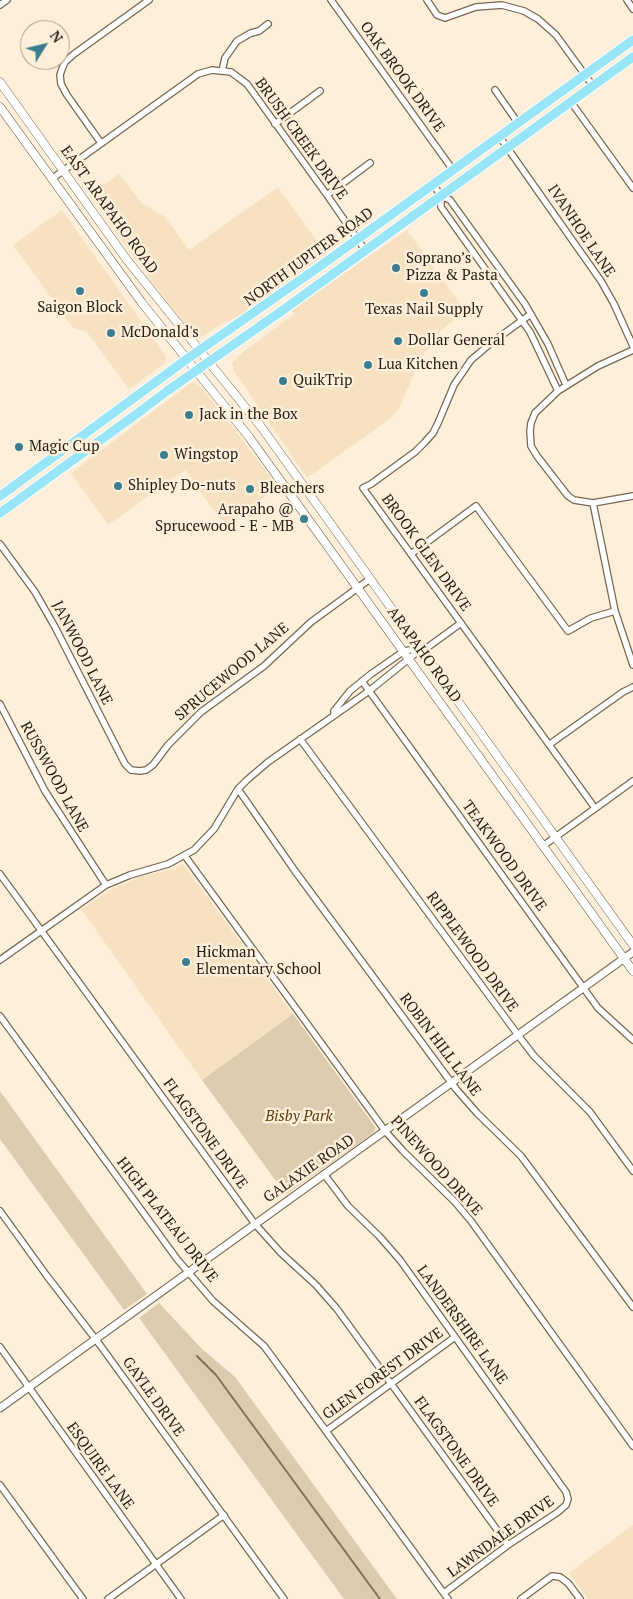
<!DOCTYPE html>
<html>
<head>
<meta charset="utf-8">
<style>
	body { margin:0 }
	#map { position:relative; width:633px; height:1599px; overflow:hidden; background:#fdefda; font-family:"PT Serif",serif }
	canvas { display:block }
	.north { position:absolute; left:20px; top:20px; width:50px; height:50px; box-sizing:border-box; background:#fdefda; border:1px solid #a69b8b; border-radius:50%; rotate:54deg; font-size:14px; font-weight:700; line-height:20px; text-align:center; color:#241e15 }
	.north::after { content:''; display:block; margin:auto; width:18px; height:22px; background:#3b7d8e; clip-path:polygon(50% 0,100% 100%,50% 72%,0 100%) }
</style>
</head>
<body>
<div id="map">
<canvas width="633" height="1599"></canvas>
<div class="north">N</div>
</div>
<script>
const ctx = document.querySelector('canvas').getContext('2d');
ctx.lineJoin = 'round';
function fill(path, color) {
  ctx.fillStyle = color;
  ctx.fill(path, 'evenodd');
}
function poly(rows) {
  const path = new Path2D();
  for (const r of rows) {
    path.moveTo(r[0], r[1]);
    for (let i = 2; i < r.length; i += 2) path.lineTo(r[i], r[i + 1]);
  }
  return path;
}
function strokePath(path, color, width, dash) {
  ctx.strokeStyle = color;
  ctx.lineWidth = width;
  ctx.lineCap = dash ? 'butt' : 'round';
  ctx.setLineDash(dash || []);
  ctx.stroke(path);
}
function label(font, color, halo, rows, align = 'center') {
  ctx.font = font + ' "PT Serif",serif';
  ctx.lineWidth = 5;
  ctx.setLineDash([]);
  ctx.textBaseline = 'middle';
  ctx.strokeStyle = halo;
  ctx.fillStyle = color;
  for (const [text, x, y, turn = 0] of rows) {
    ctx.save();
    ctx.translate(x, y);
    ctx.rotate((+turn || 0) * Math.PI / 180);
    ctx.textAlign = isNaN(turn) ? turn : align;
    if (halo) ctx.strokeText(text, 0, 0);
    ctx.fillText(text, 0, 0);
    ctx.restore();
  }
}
fill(poly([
	[119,174,142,203,165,217,189,250,278,187,326,254,239,316,225,322,203,336,196,338,148,277,89,195],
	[62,210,166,356,165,363,129,389,87,332,73,328,13,245],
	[407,230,463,308,460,314,440,332,420,360,399,409,391,418,307,478,234,371,232,363,243,352,294,314,292,310],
	[194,382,200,386,231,425,278,487,225,526,185,470,108,525,71,473,191,383],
	[183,864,293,1014,202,1080,81,909,112,889,142,876,174,869],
	[633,1525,633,1599,588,1599,569,1573]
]), '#f7e1c1');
fill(poly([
	[293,1014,376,1128,373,1133,287,1194,284,1192,202,1080],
	[0,1091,147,1294,124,1310,0,1139],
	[159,1303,201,1348,235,1377,397,1599,344,1599,139,1318]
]), '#ddcbb0');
strokePath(poly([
	[197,1356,216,1375,380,1599]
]), '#867152', 2);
const minor = poly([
	[331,0,453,170],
	[427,0,437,15,445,18,476,7,502,5,524,11,538,19,556,35,593,86],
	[627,0,633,9],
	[0,5,7,0],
	[222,71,225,58,237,41,251,33,259,31,268,24],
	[495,90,518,123],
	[571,102,633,188],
	[275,124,320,91],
	[499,136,601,281,614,304,633,346],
	[101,143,67,95,61,84,60,75,62,69,65,62,74,54,149,0],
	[53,178,198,74,212,70,231,72,247,84,327,195,365,250],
	[433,184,441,196,450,200,525,304,548,344,566,385],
	[327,195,370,163],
	[441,196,441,207,530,332,558,391],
	[531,314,491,343,471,360,454,385,438,423,433,433,425,442,415,452,371,484,363,488,595,808],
	[633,350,598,366,558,391,535,413,531,423,530,431,531,446,537,456,568,496,574,500,593,503,633,496],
	[593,503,615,611,633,665],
	[0,544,35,592,55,627,125,764,131,770,140,771,146,770,153,765,168,745,201,712,264,666,311,622,370,579],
	[411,554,476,506,568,631,591,618,615,611],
	[362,681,598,1008,633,1040],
	[0,704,45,791,106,885],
	[334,714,334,711,350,691,371,674,404,651,428,647,461,623],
	[300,739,518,1035,534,1056,590,1112,633,1171],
	[550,744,623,692,633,687],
	[238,789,295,871,456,1089,477,1113,521,1156,633,1307],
	[543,846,633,781],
	[185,856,386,1132,403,1151,455,1202,471,1221,633,1446],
	[0,874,255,1224,281,1253,316,1285,337,1309,508,1545],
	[0,960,106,885,130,875,168,864,194,850,214,829,238,789,247,780,268,762,369,691,421,649],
	[0,1016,177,1259,213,1301,264,1346,270,1354,448,1599],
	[324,1174,348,1206,379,1236,400,1260,566,1492,568,1499,566,1505,558,1512,508,1545,444,1593],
	[0,1211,47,1276,100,1345,284,1599],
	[0,1347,181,1599],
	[326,1431,455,1337],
	[0,1485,83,1599],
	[108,1599,224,1515],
	[521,1599,552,1576,560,1577,568,1583,580,1599]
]);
const tertiary = poly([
	[0,1408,633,952]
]);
const secondary = poly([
	[0,82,127,260,262,428,633,945],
	[0,107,142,303,249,437,633,971]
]);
const primary = poly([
	[0,496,187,359,323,264,633,40],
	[0,513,142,410,167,391,283,310,633,57]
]);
strokePath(minor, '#776851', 8);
strokePath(tertiary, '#776851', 9);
strokePath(secondary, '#776851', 9);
strokePath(primary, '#fff', 11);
strokePath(minor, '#fff', 5.5);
strokePath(tertiary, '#fff', 7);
strokePath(secondary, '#fff', 8);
strokePath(primary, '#98e5f7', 9);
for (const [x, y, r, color] of [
	[396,268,5,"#3b7d8e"],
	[80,291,5,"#3b7d8e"],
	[424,293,5,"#3b7d8e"],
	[111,333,5,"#3b7d8e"],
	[398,341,5,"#3b7d8e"],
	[368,365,5,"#3b7d8e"],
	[283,381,5,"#3b7d8e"],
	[189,415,5,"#3b7d8e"],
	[19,447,5,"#3b7d8e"],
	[164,455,5,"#3b7d8e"],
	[118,486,5,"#3b7d8e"],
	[250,489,5,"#3b7d8e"],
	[304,519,5,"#3b7d8e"],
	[186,962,5,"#3b7d8e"]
]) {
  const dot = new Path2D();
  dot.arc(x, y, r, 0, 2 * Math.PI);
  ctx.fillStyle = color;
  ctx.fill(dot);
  strokePath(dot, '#fdefda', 2);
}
label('15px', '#241e15', '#fdefda', [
	["OAK BROOK DRIVE",402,77,54],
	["BRUSH CREEK DRIVE",301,139,54],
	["EAST ARAPAHO ROAD",109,210,54],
	["IVANHOE LANE",581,231,56],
	["NORTH JUPITER ROAD",309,257,-36],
	["BROOK GLEN DRIVE",426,553,54],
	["JANWOOD LANE",82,653,63],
	["ARAPAHO ROAD",424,655,54],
	["SPRUCEWOOD LANE",232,672,-40],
	["RUSSWOOD LANE",54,777,61],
	["TEAKWOOD DRIVE",504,856,54],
	["RIPPLEWOOD DRIVE",472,952,54],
	["ROBIN HILL LANE",440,1045,53],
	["FLAGSTONE DRIVE",205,1134,54],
	["PINEWOOD DRIVE",436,1166,48],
	["GALAXIE ROAD",309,1169,-35],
	["HIGH PLATEAU DRIVE",167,1220,52],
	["LANDERSHIRE LANE",462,1325,54],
	["GLEN FOREST DRIVE",383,1374,-36],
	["GAYLE DRIVE",153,1397,54],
	["FLAGSTONE DRIVE",456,1452,54],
	["ESQUIRE LANE",100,1466,54],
	["LAWNDALE DRIVE",501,1537,-36]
]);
label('15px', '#241e15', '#fdefda', [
	["Soprano’s",406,259],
	["Pizza & Pasta",406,276],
	["Saigon Block",80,308,"center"],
	["Texas Nail Supply",424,310,"center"],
	["McDonald's",121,333],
	["Dollar General",408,341],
	["Lua Kitchen",378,365],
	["QuikTrip",293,381],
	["Jack in the Box",199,415],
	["Magic Cup",29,447],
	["Wingstop",174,455],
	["Shipley Do-nuts",128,486],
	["Bleachers",260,489],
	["Arapaho @",294,510,"right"],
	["Sprucewood - E - MB",294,527,"right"],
	["Hickman",196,953],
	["Elementary School",196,970]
], 'left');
label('italic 15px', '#5c3f0a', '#fdefda', [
	["Bisby Park",299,1117]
]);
</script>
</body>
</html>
